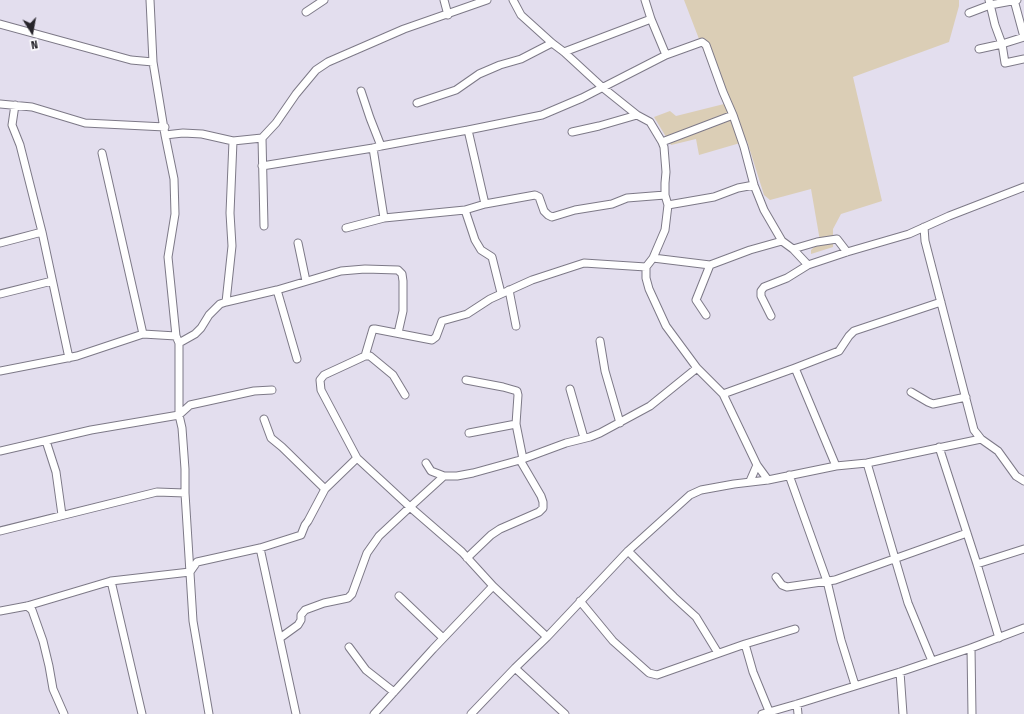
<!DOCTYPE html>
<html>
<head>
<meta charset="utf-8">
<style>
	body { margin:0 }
	#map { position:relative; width:1024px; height:714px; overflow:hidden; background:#e3deee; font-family:"Fira Sans Condensed",sans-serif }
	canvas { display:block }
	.north { position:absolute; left:12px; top:12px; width:40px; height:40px; -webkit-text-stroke:3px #fff; paint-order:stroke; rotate:169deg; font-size:11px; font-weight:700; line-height:16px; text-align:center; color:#26242a }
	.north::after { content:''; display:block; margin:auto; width:14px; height:18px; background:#26242a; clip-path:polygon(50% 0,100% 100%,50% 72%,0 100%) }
</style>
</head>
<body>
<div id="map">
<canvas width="1024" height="714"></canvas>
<div class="north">N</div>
</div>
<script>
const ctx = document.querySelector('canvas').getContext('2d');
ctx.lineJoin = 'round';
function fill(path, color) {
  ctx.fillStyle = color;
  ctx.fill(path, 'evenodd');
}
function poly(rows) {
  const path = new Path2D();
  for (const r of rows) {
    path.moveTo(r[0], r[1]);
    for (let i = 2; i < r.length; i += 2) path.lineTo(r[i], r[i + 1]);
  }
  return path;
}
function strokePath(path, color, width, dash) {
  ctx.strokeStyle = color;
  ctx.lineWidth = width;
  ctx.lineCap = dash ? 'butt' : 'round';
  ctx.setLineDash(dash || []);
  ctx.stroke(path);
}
fill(poly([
	[684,0,959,0,959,6,949,42,853,77,882,201,841,214,833,229,833,247,811,254,811,250,820,241,811,189,770,200,764,195,747,141,699,155,696,139,671,145,654,117,670,111,676,116,724,104]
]), '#dbceb6');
const minor = poly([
	[150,0,153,62,165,135,174,179,175,214,168,257,176,336,179,343,179,415,182,428,185,469,185,493,193,621,209,714],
	[444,0,448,15],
	[513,0,521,15,552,43,564,52,602,87,637,115,650,122,662,142,664,147,666,172,665,183,665,195,668,205,665,230,653,258,646,267,646,278,649,289,666,326,697,368,723,394,757,465,768,480],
	[645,0,651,19,666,55],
	[989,0,995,25,1002,44,1005,63,1024,59],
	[1014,0,1024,37],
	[306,12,324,0],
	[969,13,990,5,1017,0],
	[0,24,131,60,153,62],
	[979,49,1002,44,1024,37],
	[564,52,651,19],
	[361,91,370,118,381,146],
	[417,103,456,90,479,74,500,65,521,59,552,43],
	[0,104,32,107,85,123,165,127],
	[15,105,12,125,20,145,42,232,69,358],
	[468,130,485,204],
	[572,132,599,126,637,115],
	[165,135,183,133,202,134,233,141,262,138,276,123,296,94,316,70,328,62,404,29,487,0],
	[262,138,264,226],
	[662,142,733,115],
	[102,153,143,334],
	[262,166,373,148],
	[668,205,714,197,738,188,754,185],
	[465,210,485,204,535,195,539,197,544,211,548,215,552,217,575,210,612,204,627,198,665,195],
	[384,218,373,148,381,146,468,130,542,115,582,98,666,55,702,42,706,45,723,92,733,115,744,147,754,185,764,210,782,241,793,249,808,265,847,252,909,234,949,216,1024,187],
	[924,227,925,241,974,430,981,439,998,451,1016,476,1024,481],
	[346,228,384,218,465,210,475,240,481,250,492,257,501,293],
	[0,243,42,232],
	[298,243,306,281],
	[793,249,817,242,837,239,847,252],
	[653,258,710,265,750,250,782,241],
	[277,290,297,359],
	[509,290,516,326],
	[0,294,52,281],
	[226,302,232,246,230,213,233,141],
	[706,315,696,300,710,265],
	[771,316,761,296,761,291,764,287,787,278,808,265],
	[600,341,605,371,620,423],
	[179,343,195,334,201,328,209,315,220,304,226,302,277,290,341,271,365,269,398,270,402,274,403,281,403,311,398,333],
	[365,356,373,329,375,329,432,340,436,337,442,321,467,314,490,299,532,280,584,263,646,267],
	[795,368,836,466],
	[0,371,77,356,143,334,176,336],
	[466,380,503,387,517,391,518,395,516,424,523,459],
	[570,389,584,438],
	[911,392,928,402,933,404,966,397],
	[723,394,795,368,839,351,849,336,854,331,941,302],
	[264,419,271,438,282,447,325,489],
	[469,433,516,424],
	[46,441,56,472,62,515],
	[939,447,977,564,999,638],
	[0,451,91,430,179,415,190,405,254,391,272,390],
	[357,458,321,390,320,380,324,375,350,363,365,356,370,356,393,375,405,395],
	[426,463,431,471,444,476],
	[867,463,908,603,932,661],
	[789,475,827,581,841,640,855,685],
	[750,481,757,465],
	[0,531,157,492,185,493],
	[260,548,296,714],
	[628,551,674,597,696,617,718,653],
	[467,558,491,535,500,529,539,512,543,508,543,502,541,496,520,460],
	[977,564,1024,549],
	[776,577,782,585,787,587,835,580,967,533],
	[111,581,142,714],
	[399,596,443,638],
	[580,601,613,641,649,673,657,675,745,644,795,629],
	[27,606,32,610,43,641,49,666,53,689,64,714],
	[0,611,27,606,111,581,190,572,197,562,260,548,301,535,305,525,308,521,325,489,357,458,410,507,462,552,493,586,547,637],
	[280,638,298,625,301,620,301,615,305,610,324,603,348,598,352,594,367,553,379,536,410,507,444,476,457,476,473,473,520,460,566,443,590,437,600,433,650,406,697,368],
	[745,644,753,672,769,711],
	[349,647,366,670,394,692],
	[971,648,972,714],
	[515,668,547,637,628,551,690,495,701,490,734,484,768,480,836,466,867,463,981,439],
	[900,672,903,714],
	[797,704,798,714],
	[374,714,433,649,493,586],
	[471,714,515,668,565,714],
	[762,714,797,704,900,672,971,648,1024,628]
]);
strokePath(minor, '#7d7987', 9);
strokePath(minor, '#fff', 7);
</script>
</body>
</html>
